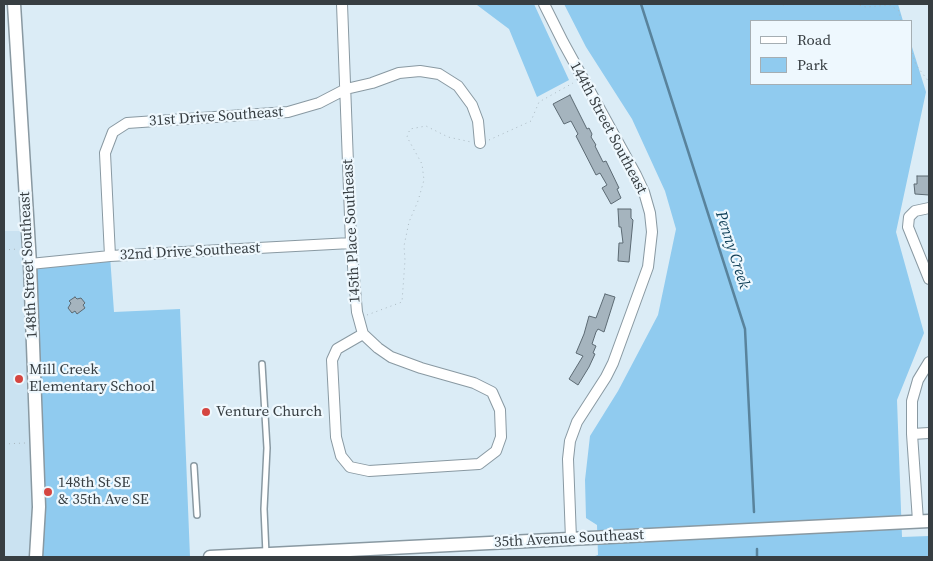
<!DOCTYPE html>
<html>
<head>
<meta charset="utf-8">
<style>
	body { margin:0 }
	#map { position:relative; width:933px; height:561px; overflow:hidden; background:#dbecf6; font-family:"Source Serif 4",serif }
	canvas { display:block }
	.frame { position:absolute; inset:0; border:5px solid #373e42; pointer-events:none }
	.legend { position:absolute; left:750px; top:20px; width:162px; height:65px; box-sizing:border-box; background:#eef8fe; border:1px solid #a5aeb3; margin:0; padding:6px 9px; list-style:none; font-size:15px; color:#373e42 }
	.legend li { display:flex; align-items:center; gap:10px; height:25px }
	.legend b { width:25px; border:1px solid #a5aeb3 }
</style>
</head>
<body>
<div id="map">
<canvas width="933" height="561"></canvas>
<div class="frame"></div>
<ul class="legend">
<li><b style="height:6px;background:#fff"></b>Road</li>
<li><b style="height:14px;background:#90cbef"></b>Park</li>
</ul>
</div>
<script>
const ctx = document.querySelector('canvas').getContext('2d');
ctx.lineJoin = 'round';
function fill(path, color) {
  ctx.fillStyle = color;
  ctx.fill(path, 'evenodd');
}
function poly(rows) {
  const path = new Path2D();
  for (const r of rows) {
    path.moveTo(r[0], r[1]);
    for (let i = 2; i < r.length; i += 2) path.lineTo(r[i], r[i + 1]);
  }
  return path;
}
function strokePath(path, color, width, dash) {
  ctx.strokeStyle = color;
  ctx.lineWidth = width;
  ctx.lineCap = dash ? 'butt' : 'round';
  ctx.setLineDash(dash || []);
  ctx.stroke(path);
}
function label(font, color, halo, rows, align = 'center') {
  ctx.font = font + ' "Source Serif 4",serif';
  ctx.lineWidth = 4.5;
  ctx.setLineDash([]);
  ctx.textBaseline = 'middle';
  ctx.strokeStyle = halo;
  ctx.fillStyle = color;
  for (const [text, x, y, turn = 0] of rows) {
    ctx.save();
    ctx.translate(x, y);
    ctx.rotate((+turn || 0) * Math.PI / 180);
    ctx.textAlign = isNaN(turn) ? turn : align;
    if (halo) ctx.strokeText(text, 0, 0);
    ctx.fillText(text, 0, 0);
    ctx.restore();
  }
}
fill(poly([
	[4,231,28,231,36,557,4,557]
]), '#cae2f1');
fill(poly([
	[471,4,534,4,569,80,537,97,509,29,477,5],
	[564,4,898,4,903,21,752,21,752,84,912,84,912,47,926,92,896,232,924,333,897,400,902,537,929,536,929,557,592,557,598,555,597,525,586,518,585,480,590,436,618,391,658,315,676,229,665,191,632,119,586,47],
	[110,256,114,312,180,309,190,557,36,557,30,264]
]), '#90cbef');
strokePath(poly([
	[641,4,745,329,754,512],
	[757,549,757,557]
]), '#59839c', 2.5);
const building = poly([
	[570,95,587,129,589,128,592,134,591,137,596,145,595,146,603,162,606,161,619,188,617,189,621,198,611,204,602,188,607,185,600,173,596,175,576,136,578,134,571,121,564,124,553,104,570,95],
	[917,176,929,176,929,195,915,194,914,184,917,184,917,176],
	[618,209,631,209,631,218,633,220,629,262,618,261,619,243,623,243,621,227,619,227,618,209],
	[605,294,615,297,604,332,598,329,596,332,592,344,596,346,593,353,595,354,589,367,578,385,569,379,583,356,576,353,584,334,589,316,596,318,605,294],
	[75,297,77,299,81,298,85,303,83,305,85,308,77,314,75,311,72,313,68,308,71,303,69,301,75,297]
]);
fill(building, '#a5b4be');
strokePath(building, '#5c6a73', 1);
const service = poly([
	[262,364,267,448,264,509,266,554],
	[194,466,197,515]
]);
const minor = poly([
	[342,4,351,243,357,312,363,334,337,349,332,360,336,437,341,456,350,467,369,471,479,464,496,451,501,437,500,410,492,392,474,383,421,368,391,357,378,348,363,334],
	[544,4,563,42,636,175,644,192,650,213,652,232,648,267,613,363,606,377,577,422,570,441,568,459,571,539],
	[929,208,915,211,909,217,908,227,929,279],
	[110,256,105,153,113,132,127,123,288,112,319,103,346,89,372,83,399,73,420,71,439,74,458,86,472,105,478,121,480,143],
	[30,264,110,256,351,243],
	[912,434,929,433],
	[918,521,912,434,912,401,918,380,929,362]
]);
const tertiary = poly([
	[14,4,30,264,39,507,36,557],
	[210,557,929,521]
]);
strokePath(service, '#8999a2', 8);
strokePath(minor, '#8999a2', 12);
strokePath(tertiary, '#8999a2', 15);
strokePath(poly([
	[773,4,786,5,791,4],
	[855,4,866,7,890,5,899,11,901,21],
	[912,53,916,65,929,82],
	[489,140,531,121,539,102,573,83],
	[4,250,18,249],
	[367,315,402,302,405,260,404,246,409,222,418,201,424,180,422,164,407,137,410,129,426,126,448,137,471,142],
	[4,444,25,443]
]), '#aab8c0', 1, [1, 4]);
strokePath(service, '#fff', 5);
strokePath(minor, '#fff', 10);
strokePath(tertiary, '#fff', 12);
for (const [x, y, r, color] of [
	[19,379,5,"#d54641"],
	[206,412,5,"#d54641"],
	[48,492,5,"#d54641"]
]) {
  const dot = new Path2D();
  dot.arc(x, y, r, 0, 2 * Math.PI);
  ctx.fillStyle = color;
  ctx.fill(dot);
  strokePath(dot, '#eef8fe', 2);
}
label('15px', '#373e42', '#eef8fe', [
	["31st Drive Southeast",216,117,-4],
	["144th Street Southeast",608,128,62],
	["145th Place Southeast",352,231,-93],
	["32nd Drive Southeast",190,252,-3],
	["148th Street Southeast",29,265,-93],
	["35th Avenue Southeast",569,539,-3]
]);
label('15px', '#373e42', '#eef8fe', [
	["Mill Creek",29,370],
	["Elementary School",29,387],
	["Venture Church",216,412],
	["148th St SE",58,483],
	["& 35th Ave SE",58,500]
], 'left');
label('italic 16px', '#0f3f57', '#eef8fe', [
	["Penny Creek",732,250,72]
]);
</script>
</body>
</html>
